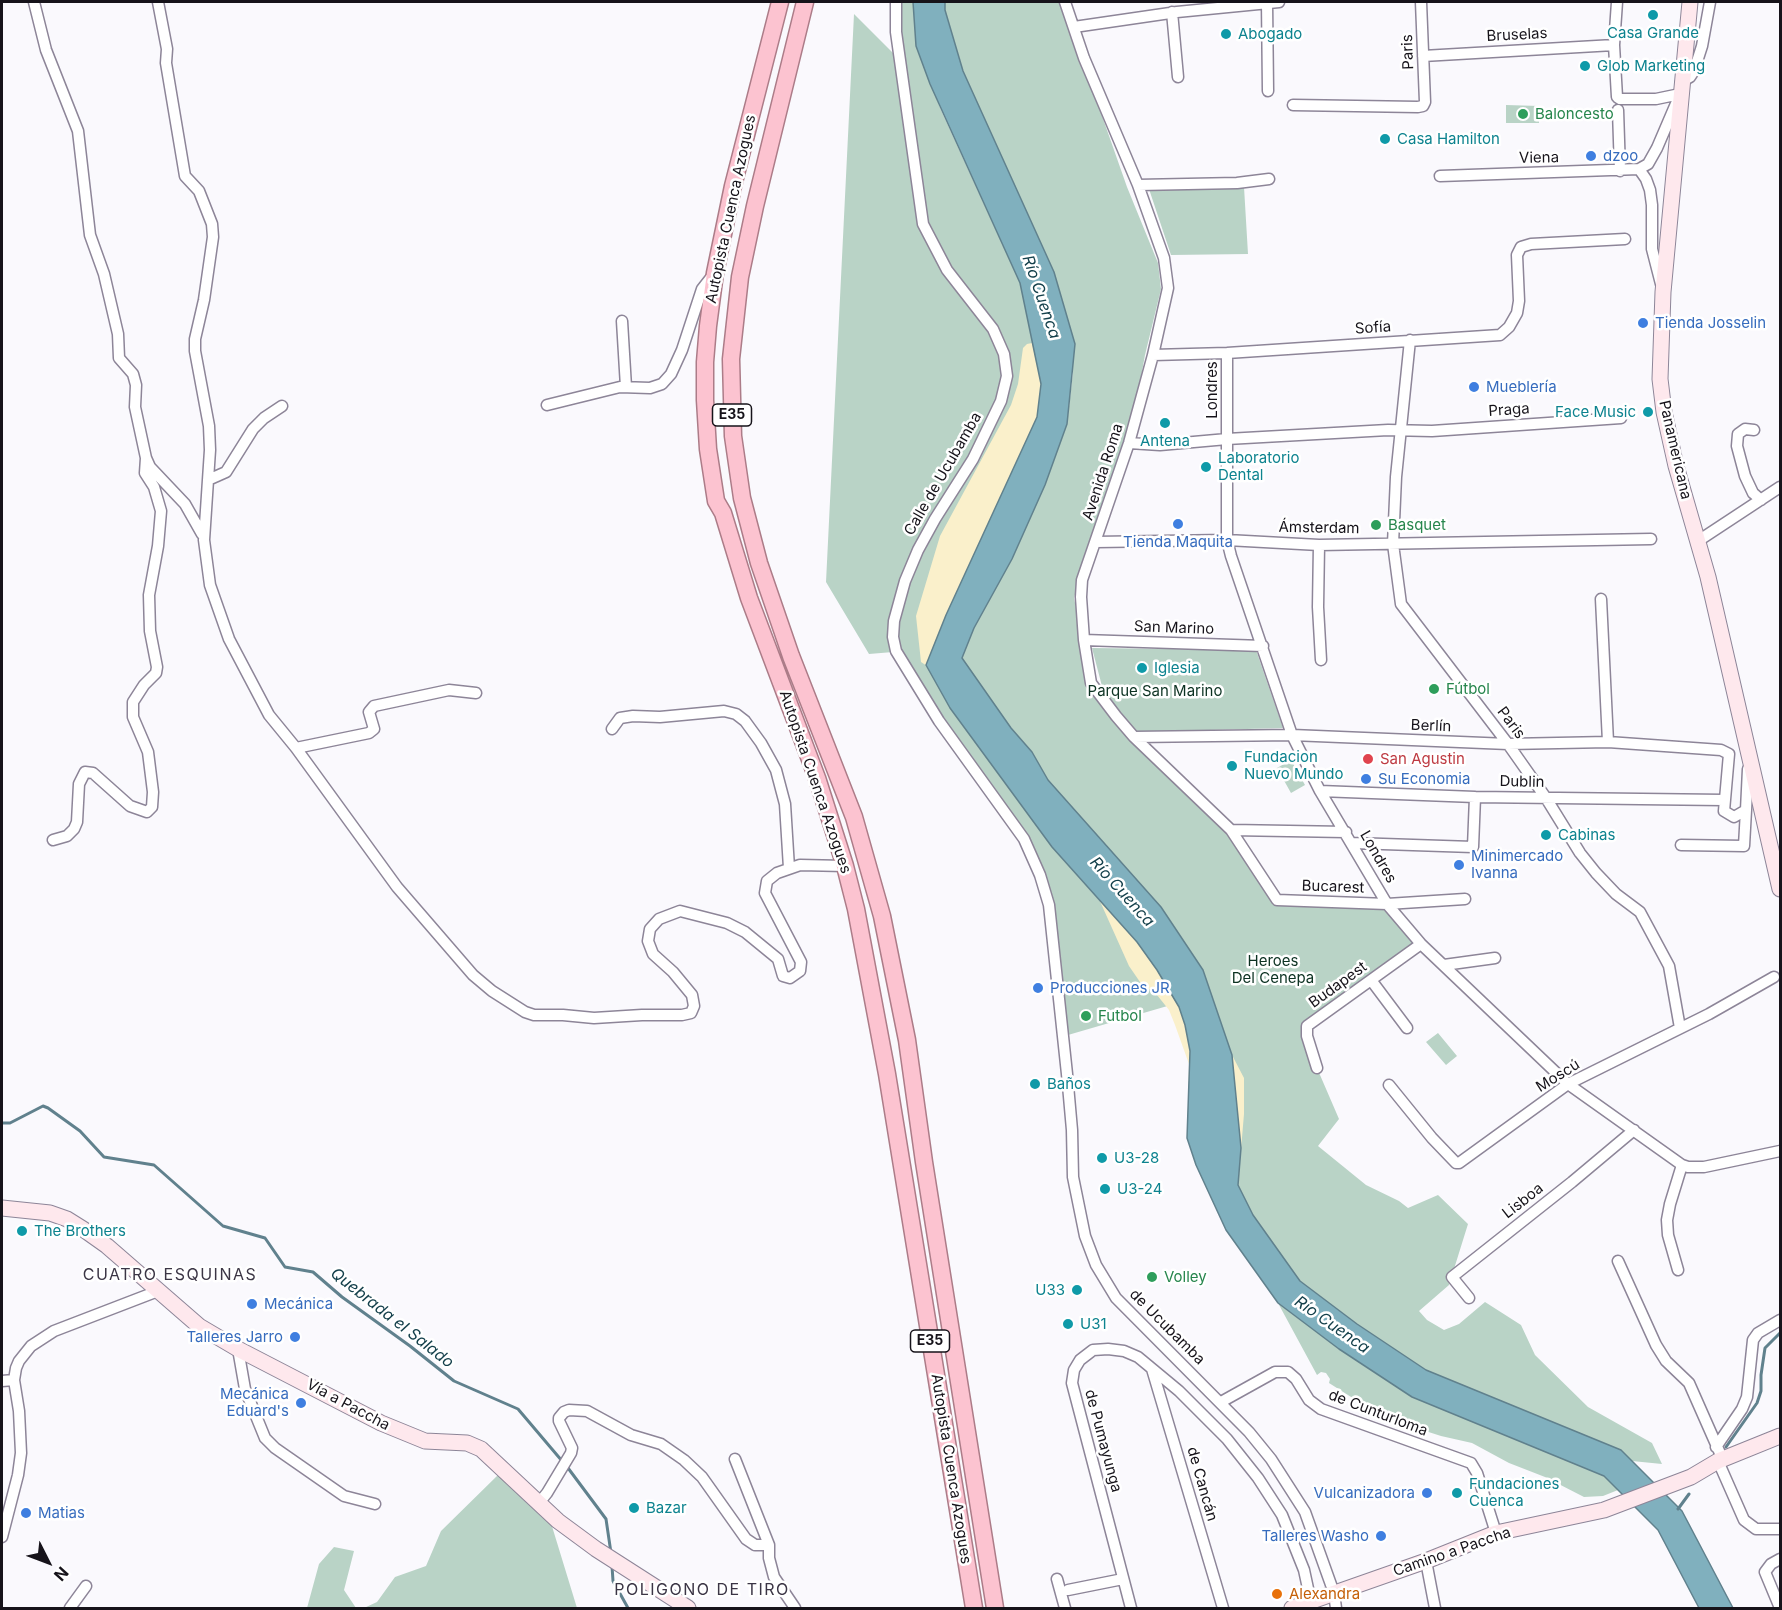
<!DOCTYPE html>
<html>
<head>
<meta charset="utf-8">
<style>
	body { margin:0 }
	#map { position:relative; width:1782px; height:1610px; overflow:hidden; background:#faf9fd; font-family:Inter,sans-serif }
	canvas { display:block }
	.frame { position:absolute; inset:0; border:3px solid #16131a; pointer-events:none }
	.north { position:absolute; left:18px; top:1532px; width:60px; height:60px; -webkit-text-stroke:4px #fff; paint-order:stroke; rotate:132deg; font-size:16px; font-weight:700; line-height:24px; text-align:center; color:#16131a }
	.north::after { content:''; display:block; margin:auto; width:21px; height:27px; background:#16131a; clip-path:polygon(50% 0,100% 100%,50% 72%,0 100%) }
</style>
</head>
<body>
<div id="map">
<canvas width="1782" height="1610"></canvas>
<div class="frame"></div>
<div class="north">N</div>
</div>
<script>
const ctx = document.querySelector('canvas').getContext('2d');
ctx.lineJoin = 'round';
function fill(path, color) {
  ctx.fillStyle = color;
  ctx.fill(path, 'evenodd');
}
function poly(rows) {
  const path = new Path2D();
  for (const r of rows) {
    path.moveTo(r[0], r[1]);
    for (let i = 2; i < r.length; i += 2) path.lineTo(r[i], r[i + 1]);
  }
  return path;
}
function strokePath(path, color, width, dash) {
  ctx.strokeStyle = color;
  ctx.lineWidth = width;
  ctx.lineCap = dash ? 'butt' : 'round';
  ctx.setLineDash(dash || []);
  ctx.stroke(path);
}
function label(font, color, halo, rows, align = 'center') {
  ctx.font = font + ' Inter,sans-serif';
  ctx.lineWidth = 5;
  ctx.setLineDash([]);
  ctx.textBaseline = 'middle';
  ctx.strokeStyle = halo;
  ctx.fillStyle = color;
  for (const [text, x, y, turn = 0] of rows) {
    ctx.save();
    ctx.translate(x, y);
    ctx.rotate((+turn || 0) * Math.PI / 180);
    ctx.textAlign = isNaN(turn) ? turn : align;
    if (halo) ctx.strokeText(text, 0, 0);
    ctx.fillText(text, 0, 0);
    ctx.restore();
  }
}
fill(poly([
	[896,2,913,2,916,46,941,110,1020,283,1036,360,1037,417,946,615,926,665,950,708,1052,847,1188,1000,1068,1035,1049,905,1024,839,939,721,893,637,905,581,1001,401,1004,354,947,270,923,224],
	[945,2,1062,2,1127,187,1158,263,1161,289,1145,355,1129,443,1079,580,1074,598,1091,683,1228,833,1274,903,1384,907,1417,944,1307,1026,1317,1068,1339,1119,1318,1146,1366,1185,1399,1201,1408,1208,1438,1195,1468,1224,1449,1285,1419,1311,1427,1320,1444,1330,1459,1324,1485,1302,1521,1325,1535,1355,1588,1407,1652,1443,1662,1464,1632,1461,1621,1450,1426,1370,1357,1324,1300,1281,1253,1215,1238,1185,1232,1055,1203,970,1161,907,1048,780,1032,752,1011,728,964,664,962,658,974,628,1012,559,1045,485,1067,424,1073,372,1054,272,963,71,945,10],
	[854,14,895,55,921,224,990,330,1001,356,1004,375,998,400,969,457,901,581,893,652,869,654,826,582],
	[1506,105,1539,106,1539,123,1506,123],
	[1244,187,1248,254,1171,255,1149,189],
	[1092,648,1256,650,1283,728,1136,732,1103,690],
	[1291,760,1305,785,1291,793,1277,768],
	[1438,1033,1457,1056,1446,1065,1426,1042],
	[1278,1303,1339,1349,1412,1397,1604,1476,1618,1490,1603,1496,1584,1497,1545,1477,1509,1463,1472,1443,1441,1436,1413,1427,1359,1402,1329,1383,1330,1379,1326,1373,1321,1372,1317,1375],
	[498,1475,551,1523,577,1608,364,1608,377,1602,395,1577,426,1566,441,1531],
	[334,1547,354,1551,344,1590,356,1608,307,1608,319,1564]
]), '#b9d3c6');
fill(poly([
	[1032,343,1041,384,1037,417,946,615,927,666,921,662,916,616,940,536,1011,405,1018,384,1023,348,1027,344],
	[1099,899,1107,903,1185,992,1204,1146,1196,1165,1187,1138,1189,1064,1175,1025,1169,1010,1157,995,1140,982,1129,966],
	[1232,1055,1244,1078,1244,1114,1238,1185]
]), '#faf0cb');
const water = poly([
	[913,2,945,2,945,10,963,71,1054,272,1075,344,1067,424,1045,485,1012,559,974,628,962,658,1011,728,1032,752,1048,780,1161,907,1203,970,1232,1055,1241,1148,1238,1185,1253,1215,1300,1281,1357,1324,1426,1370,1621,1450,1682,1511,1733,1608,1699,1608,1658,1530,1604,1476,1412,1397,1339,1349,1278,1303,1226,1230,1196,1165,1187,1138,1190,1051,1185,1025,1179,1007,1157,970,1137,942,1052,847,950,708,926,665,946,615,1037,417,1041,384,1020,283,930,84,916,46,913,2]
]);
fill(water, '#80b0be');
strokePath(water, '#60818d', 1.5);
strokePath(poly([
	[2,1123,10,1123,43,1106,48,1108,80,1131,104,1157,154,1165,223,1226,265,1238,285,1267,313,1272,342,1297,410,1346,454,1381,518,1409,568,1468,606,1519,611,1553],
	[1726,1447,1757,1403,1761,1391,1761,1375,1765,1348,1780,1333],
	[1678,1509,1689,1494],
	[612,1566,613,1581,628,1608]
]), '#60818d', 3);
const minor = poly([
	[34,2,46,50,78,131,90,235,104,274,118,334,119,358,133,374,136,385,135,407,146,458,145,473,154,487,161,511,158,546,149,595,150,631,157,667,156,673,144,685,133,702,133,717,148,752,153,792,152,807,147,812,130,806,93,773,85,772,79,784,77,822,74,829,67,836,53,840],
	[158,2,167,49,166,63,185,176,199,191,212,224,213,237,204,300,195,339,195,351,209,426,210,450,204,540,210,585,229,639,269,715,296,748,397,887,473,975,492,991,525,1012,534,1015,563,1015,594,1018,642,1015,682,1015,691,1013,694,1006,692,995,673,972,653,954,648,941,650,929,659,919,680,911,727,923,745,932,778,959,783,976,790,978,800,971,801,962,765,893,767,881,777,873,800,865,845,866],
	[896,2,896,32,923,224,947,270,993,329,1004,354,1007,376,1001,401,973,459,935,519,918,550,905,581,894,621,893,637,896,651,939,721,1024,839,1040,875,1049,905,1067,1074,1072,1130,1073,1177,1085,1236,1096,1265,1116,1298,1249,1432,1271,1459,1305,1512,1334,1593,1336,1608],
	[1065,2,1084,58,1138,185,1164,258,1168,288,1153,355,1129,443,1082,580,1081,597,1084,640,1091,683,1116,716,1134,737,1231,830,1277,900,1387,904,1465,899],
	[1267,2,1268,91],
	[1617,2,1614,45,1617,97,1620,99,1656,99,1680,94],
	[1172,12,1178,77],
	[1074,27,1177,12,1279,2],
	[1423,56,1614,45],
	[1681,82,1690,77,1694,71,1702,46,1710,2],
	[1293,105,1418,107,1423,106,1425,102,1421,2],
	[1618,110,1620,171],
	[1639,169,1646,179,1650,190,1652,205,1652,249,1661,284],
	[1440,176,1639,169,1648,164,1657,148,1678,99],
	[1138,185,1237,183,1269,179],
	[622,321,626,387],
	[1410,340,1396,477,1393,544,1401,604,1508,744,1546,798,1580,853,1596,873,1616,894,1640,912,1669,966,1680,1028],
	[1227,353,1227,540,1231,556,1292,735,1320,791,1387,904,1421,944,1568,1084,1682,1165,1688,1167,1704,1167,1780,1151],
	[1153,355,1227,353,1500,335,1509,327,1517,313,1519,301,1517,255,1521,247,1531,244,1625,239],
	[547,405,620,387,650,388,662,384,671,374,682,350,702,289,713,275],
	[1754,430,1745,429,1738,434,1737,446,1745,476,1753,493,1761,500],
	[1129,443,1160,445,1227,439,1388,430,1432,431,1621,418],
	[146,458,150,467,185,504,202,534],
	[208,480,226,472,253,429,264,418,282,406],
	[1698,541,1780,487],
	[1096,542,1227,540,1319,545,1651,539],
	[1319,545,1318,607,1321,660],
	[1601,599,1608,742],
	[1084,640,1263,646],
	[612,729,620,718,633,716,660,717,724,711,736,714,745,721,761,743,776,770,785,804,789,868],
	[1134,737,1292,735,1508,744,1608,742,1721,750,1729,754,1724,811,1734,817,1746,810,1748,769],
	[296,748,369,733,374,729,369,712,374,706,449,690,476,693],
	[1320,791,1475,797,1724,800],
	[1231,830,1346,832],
	[1353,843,1473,847,1475,797],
	[1681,845,1744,846,1746,810],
	[1444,965,1495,958],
	[1371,980,1407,1028],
	[1317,1068,1307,1036,1307,1026,1421,944],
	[1389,1085,1432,1138,1456,1163,1459,1163,1568,1084,1709,1014,1774,977],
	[1618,1261,1656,1345,1666,1361,1689,1383,1723,1460],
	[1678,1270,1668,1235,1667,1220,1670,1204,1682,1165],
	[1469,1298,1452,1277,1572,1182,1634,1130],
	[238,1349,245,1389,265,1438,275,1448,344,1496,375,1504],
	[1152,1369,1223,1608],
	[2,1381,14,1380],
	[1221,1402,1275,1372,1288,1372,1296,1379,1309,1400,1321,1409,1471,1463,1477,1473,1496,1533],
	[1716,1447,1742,1409,1747,1397,1753,1340,1758,1333,1780,1320],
	[735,1459,769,1545],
	[1718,1461,1744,1520,1756,1529,1780,1529],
	[538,1504,547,1493,571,1453,572,1448,559,1421,559,1418,564,1412,569,1410,587,1411,631,1435,661,1444,684,1460,702,1477,746,1539,755,1545,769,1545,769,1558,774,1577,795,1608],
	[2,1537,18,1475,21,1453,19,1411,14,1380,16,1368,19,1361,31,1346,54,1331,158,1291],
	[1426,1561,1435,1608],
	[1057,1579,1065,1608],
	[1068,1590,1123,1579],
	[70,1608,86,1586],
	[1131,1608,1072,1383,1074,1370,1080,1360,1093,1350,1108,1349,1124,1351,1138,1357,1179,1391,1227,1439,1258,1478,1282,1515,1304,1570,1312,1607],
	[1780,1608,1765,1572,1771,1564,1780,1559]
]);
const secondary = poly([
	[1690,2,1663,292,1660,379,1664,412,1676,466,1708,577,1780,889],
	[2,1208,50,1213,67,1219,83,1229,107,1246,199,1326,238,1349,381,1423,425,1441,467,1443,481,1449,558,1521,596,1549,688,1608],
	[1292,1608,1426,1561,1496,1533,1604,1510,1691,1477,1718,1461,1780,1436]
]);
const trunk = poly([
	[780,2,733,186,715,273,708,326,705,362,705,400,708,449,716,501,723,513,749,598,817,778,845,866,856,909,887,1074,974,1608],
	[805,2,755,206,740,277,731,359,733,436,742,498,759,563,791,656,854,817,882,916,907,1040,924,1162,995,1608]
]);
strokePath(minor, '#8d8598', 13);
strokePath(secondary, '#8d8598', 17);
strokePath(trunk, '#ac7c88', 19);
strokePath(minor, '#fff', 10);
strokePath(secondary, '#fee8ed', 15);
strokePath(trunk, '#fcc3d0', 16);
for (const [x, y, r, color] of [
	[1653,15,6,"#0f9aa8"],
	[1226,34,6,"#0f9aa8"],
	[1585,66,6,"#0f9aa8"],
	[1523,114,6,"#2e9e5b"],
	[1385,139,6,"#0f9aa8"],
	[1591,156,6,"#3f7fe0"],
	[1643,323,6,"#3f7fe0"],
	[1474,387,6,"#3f7fe0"],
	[1648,412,6,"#0f9aa8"],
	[1165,423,6,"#0f9aa8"],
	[1206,467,6,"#0f9aa8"],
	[1178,524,6,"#3f7fe0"],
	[1376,525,6,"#2e9e5b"],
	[1142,668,6,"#0f9aa8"],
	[1434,689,6,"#2e9e5b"],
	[1368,759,6,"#e0444e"],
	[1232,766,6,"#0f9aa8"],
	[1366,779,6,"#3f7fe0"],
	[1546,835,6,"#0f9aa8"],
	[1459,865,6,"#3f7fe0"],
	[1038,988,6,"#3f7fe0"],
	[1086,1016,6,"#2e9e5b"],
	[1035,1084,6,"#0f9aa8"],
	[1102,1158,6,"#0f9aa8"],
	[1105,1189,6,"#0f9aa8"],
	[22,1231,6,"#0f9aa8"],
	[1152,1277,6,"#2e9e5b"],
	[1077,1290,6,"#0f9aa8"],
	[252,1304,6,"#3f7fe0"],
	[1068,1324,6,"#0f9aa8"],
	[295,1337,6,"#3f7fe0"],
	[301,1403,6,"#3f7fe0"],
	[1427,1493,6,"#3f7fe0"],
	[1457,1493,6,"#0f9aa8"],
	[634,1508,6,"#0f9aa8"],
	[26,1513,6,"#3f7fe0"],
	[1381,1536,6,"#3f7fe0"],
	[1277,1594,6,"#e8710a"]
]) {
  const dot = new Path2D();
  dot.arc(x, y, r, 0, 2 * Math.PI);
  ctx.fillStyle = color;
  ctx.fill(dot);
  strokePath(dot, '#fff', 2);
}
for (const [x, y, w] of [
	[732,415,39],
	[930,1341,39]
]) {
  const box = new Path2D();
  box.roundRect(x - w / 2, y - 11, w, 22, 4.5);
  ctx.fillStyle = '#fff';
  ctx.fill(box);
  strokePath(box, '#16131a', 1.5);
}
label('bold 14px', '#16131a', null, [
	["E35",732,415],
	["E35",930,1341]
]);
label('15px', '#0d838f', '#fff', [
	["Casa Grande",1653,33,"center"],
	["Abogado",1238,34],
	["Glob Marketing",1597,66],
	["Casa Hamilton",1397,139],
	["Face Music",1636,412,"right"],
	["Antena",1165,441,"center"],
	["Laboratorio",1218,458],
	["Dental",1218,475],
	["Iglesia",1154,668],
	["Fundacion",1244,757],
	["Nuevo Mundo",1244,774],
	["Cabinas",1558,835],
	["Baños",1047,1084],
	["U3-28",1114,1158],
	["U3-24",1117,1189],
	["The Brothers",34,1231],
	["U33",1065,1290,"right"],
	["U31",1080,1324],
	["Fundaciones",1469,1484],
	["Cuenca",1469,1501],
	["Bazar",646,1508]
], 'left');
label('15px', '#16131a', '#fff', [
	["Bruselas",1517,35,-3],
	["Paris",1408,52,-92],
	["Viena",1539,158,-1],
	["Autopista Cuenca Azogues",731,209,-78],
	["Sofía",1373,328,-4],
	["Londres",1212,390,-90],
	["Praga",1509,410,-4],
	["Panamericana",1675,450,77],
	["Avenida Roma",1103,472,-72],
	["Calle de Ucubamba",943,474,-60],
	["Ámsterdam",1319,528,1],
	["San Marino",1174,628,2],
	["Paris",1511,723,53],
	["Berlín",1431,726,2],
	["Autopista Cuenca Azogues",815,782,71],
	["Dublin",1522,782,1],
	["Londres",1378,857,60],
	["Bucarest",1333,887,2],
	["Budapest",1338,985,-36],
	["Moscú",1558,1076,-32],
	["Lisboa",1523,1201,-38],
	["de Ucubamba",1167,1327,45],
	["Vía a Paccha",348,1405,28],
	["de Cunturloma",1378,1413,21],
	["de Pumayunga",1103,1441,75],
	["Autopista Cuenca Azogues",951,1469,81],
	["de Cancán",1202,1484,74],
	["Camino a Paccha",1452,1552,-19]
]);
label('15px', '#27864d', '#fff', [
	["Baloncesto",1535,114],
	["Basquet",1388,525],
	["Fútbol",1446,689],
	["Futbol",1098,1016],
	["Volley",1164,1277]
], 'left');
label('15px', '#366cbe', '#fff', [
	["dzoo",1603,156],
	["Tienda Josselin",1655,323],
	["Mueblería",1486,387],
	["Tienda Maquita",1178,542,"center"],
	["Su Economia",1378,779],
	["Minimercado",1471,856],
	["Ivanna",1471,873],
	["Producciones JR",1050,988],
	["Mecánica",264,1304],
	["Talleres Jarro",283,1337,"right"],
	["Mecánica",289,1394,"right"],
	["Eduard's",289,1411,"right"],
	["Vulcanizadora",1415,1493,"right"],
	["Matias",38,1513],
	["Talleres Washo",1369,1536,"right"]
], 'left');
label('15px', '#0c3222', '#fff', [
	["Parque San Marino",1155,691],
	["Heroes",1273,961],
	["Del Cenepa",1273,978]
]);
label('15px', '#be3a42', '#fff', [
	["San Agustin",1380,759]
], 'left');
label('15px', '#c56008', '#fff', [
	["Alexandra",1289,1594]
], 'left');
label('italic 16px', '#14404b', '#fff', [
	["Río Cuenca",1041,297,71],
	["Río Cuenca",1122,892,48],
	["Quebrada el Salado",392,1318,38],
	["Río Cuenca",1332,1325,35]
]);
ctx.letterSpacing = '1.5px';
label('16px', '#3b3545', '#fff', [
	["CUATRO ESQUINAS",170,1275],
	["POLIGONO DE TIRO",702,1590]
]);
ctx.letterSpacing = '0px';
</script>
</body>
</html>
